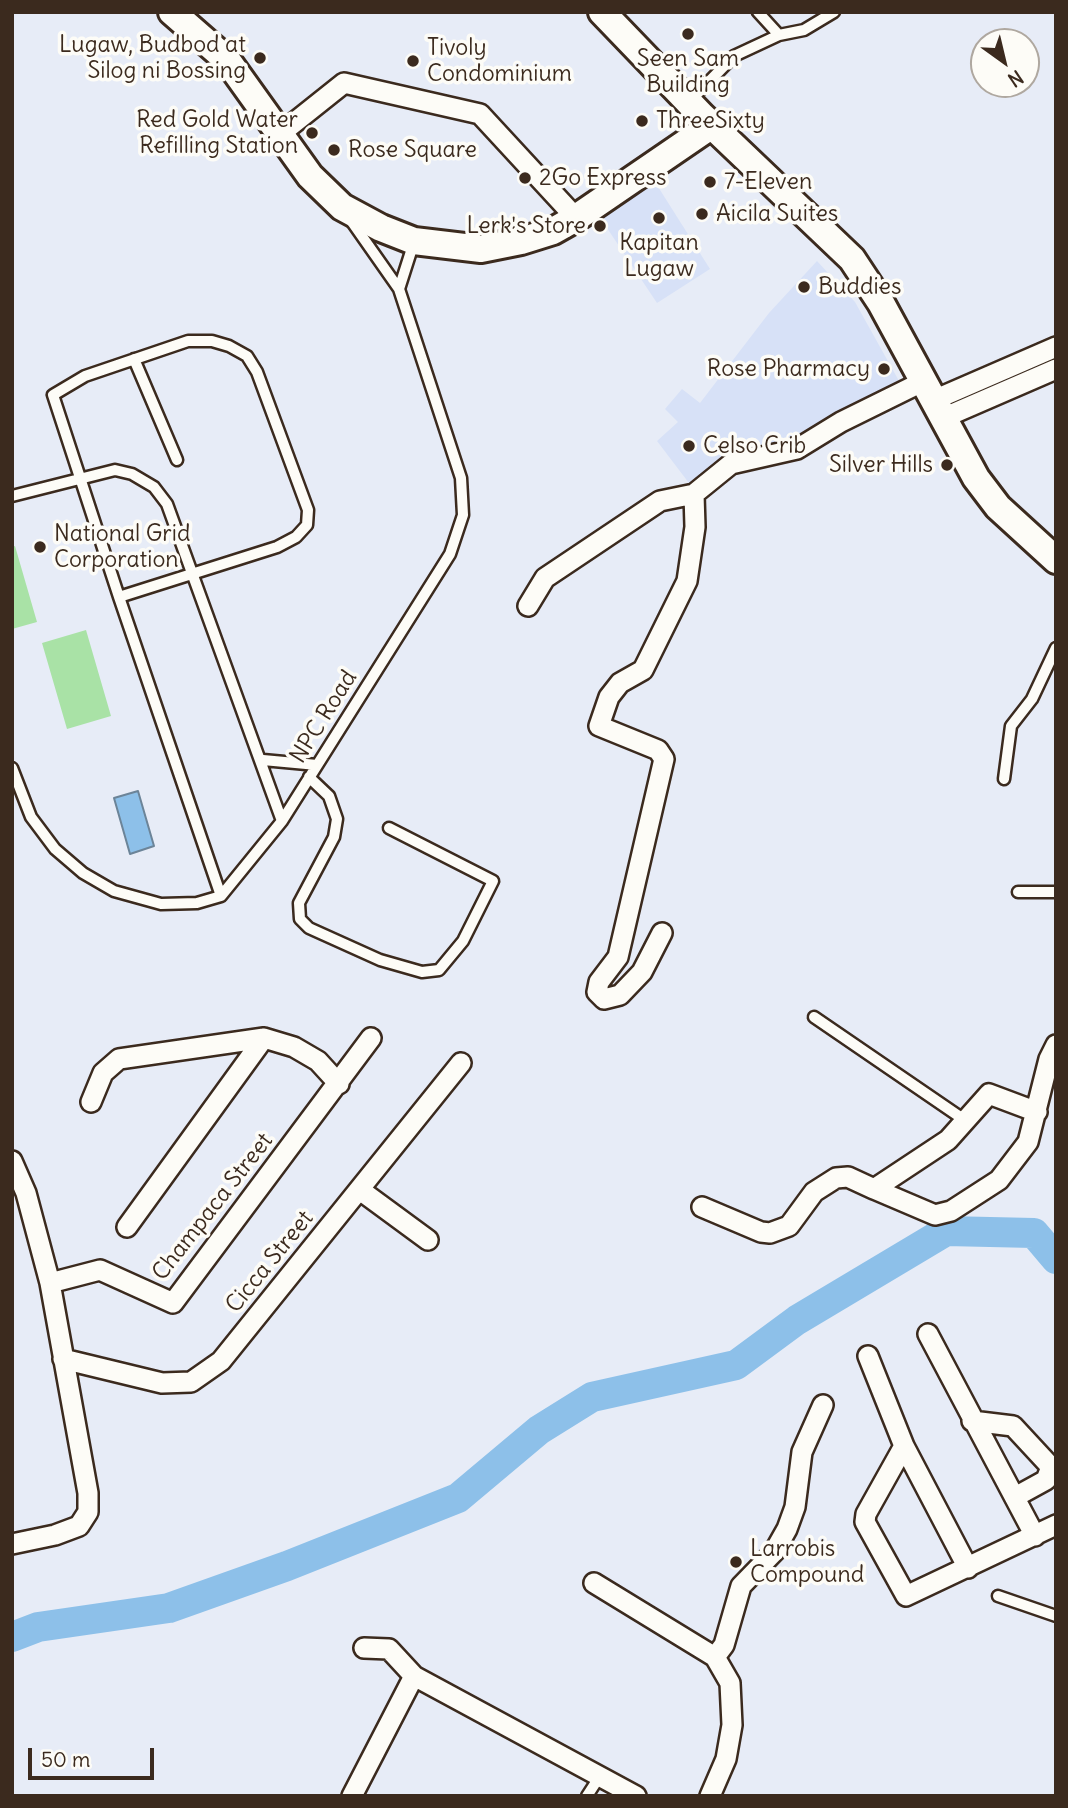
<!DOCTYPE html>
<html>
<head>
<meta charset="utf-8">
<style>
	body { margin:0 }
	#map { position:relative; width:1068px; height:1808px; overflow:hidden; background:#e7ecf7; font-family:Delius,sans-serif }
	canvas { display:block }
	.frame { position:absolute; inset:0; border:14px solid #3b2a1e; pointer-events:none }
	.north { position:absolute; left:970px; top:28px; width:70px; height:70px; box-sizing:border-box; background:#fdfcf7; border:2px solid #afa8a0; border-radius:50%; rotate:146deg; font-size:19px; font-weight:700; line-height:28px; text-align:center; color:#3b2a1e }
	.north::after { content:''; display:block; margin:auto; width:24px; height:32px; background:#3b2a1e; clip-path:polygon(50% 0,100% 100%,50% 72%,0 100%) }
	.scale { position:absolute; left:28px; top:1748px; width:126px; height:32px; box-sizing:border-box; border:4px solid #3b2a1e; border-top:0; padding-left:9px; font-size:21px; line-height:24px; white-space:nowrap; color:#3b2a1e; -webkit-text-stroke:5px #fdfcf7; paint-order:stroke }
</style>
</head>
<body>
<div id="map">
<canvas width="1068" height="1808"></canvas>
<div class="frame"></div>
<div class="north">N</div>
<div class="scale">50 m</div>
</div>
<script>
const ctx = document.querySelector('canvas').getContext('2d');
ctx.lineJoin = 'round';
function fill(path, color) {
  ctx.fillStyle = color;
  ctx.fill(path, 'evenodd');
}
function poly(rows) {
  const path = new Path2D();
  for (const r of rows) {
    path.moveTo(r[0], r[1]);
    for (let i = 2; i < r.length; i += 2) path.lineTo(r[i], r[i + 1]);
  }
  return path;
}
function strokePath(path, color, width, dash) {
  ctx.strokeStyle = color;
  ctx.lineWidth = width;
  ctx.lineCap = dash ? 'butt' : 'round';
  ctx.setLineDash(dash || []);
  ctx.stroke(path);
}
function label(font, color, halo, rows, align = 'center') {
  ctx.font = font + ' Delius,sans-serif';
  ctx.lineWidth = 7;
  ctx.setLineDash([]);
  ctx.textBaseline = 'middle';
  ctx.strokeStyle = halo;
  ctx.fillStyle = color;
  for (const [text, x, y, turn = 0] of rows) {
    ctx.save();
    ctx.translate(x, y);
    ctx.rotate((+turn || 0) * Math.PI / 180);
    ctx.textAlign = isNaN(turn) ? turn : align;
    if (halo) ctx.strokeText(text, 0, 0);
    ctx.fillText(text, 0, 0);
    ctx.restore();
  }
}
fill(poly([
	[655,182,710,269,657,303,601,219],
	[817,261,855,302,899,381,840,413,791,449,755,455,695,491,657,441,678,422,665,409,682,389,700,403,769,313]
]), '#d7e1f7');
fill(poly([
	[15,546,37,622,12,629,12,547],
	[86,630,111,716,67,729,42,643]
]), '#a9e2a6');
const water = poly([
	[138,791,154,846,130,854,114,798,138,791]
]);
fill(water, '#8dc0e9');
strokePath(water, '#6c8498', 2);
strokePath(poly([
	[12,1637,38,1627,169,1608,287,1566,458,1498,539,1430,592,1397,736,1365,797,1320,946,1231,1034,1233,1056,1259]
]), '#8dc0e9', 30);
const service = poly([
	[758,12,779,35],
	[689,102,734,56,779,35,804,30,834,12],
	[399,289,414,242],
	[134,359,177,460],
	[12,496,115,470,132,474,154,487,167,504,282,821],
	[119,597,277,547,296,537,307,525,308,510,257,372,247,356,229,346,212,341,188,341,85,376,53,395,119,597,221,896],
	[263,760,317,765],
	[12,768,31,817,55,849,83,873,114,891,161,904,197,903,221,896,282,821,450,554,463,515,461,478,399,289,352,222],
	[309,777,329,796,337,819,334,837,299,903,300,919,309,928,380,960,422,972,439,970,463,941,493,881,389,828],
	[1004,779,1011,726,1032,699,1056,648],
	[1018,892,1056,892],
	[814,1017,966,1121],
	[998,1596,1056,1616],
	[587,1796,600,1776]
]);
const minor = poly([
	[280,134,344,83,480,114,576,218],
	[934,400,1056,347],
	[943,418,1056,369],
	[528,606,545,578,660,501,694,494,731,464,797,449,841,422,924,381],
	[662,933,642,972,620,995,604,999,597,992,599,982,618,957,664,759,658,750,599,726,609,697,620,683,643,670,687,581,695,527,694,494],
	[91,1102,103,1073,119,1059,264,1038,294,1047,318,1061,339,1084],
	[12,1161,26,1193,50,1283,88,1493,88,1512,79,1526,55,1535,12,1544],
	[874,1189,935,1215,951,1211,999,1180,1028,1142,1049,1059,1056,1045],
	[360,1190,428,1240],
	[702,1207,761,1232,770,1233,789,1226,814,1192,836,1178,848,1177,874,1189,948,1140,989,1094,1037,1112],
	[127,1227,264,1038],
	[50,1283,100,1270,173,1303,371,1038],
	[928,1334,1035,1536],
	[868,1356,904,1446,968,1568],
	[63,1359,162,1383,191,1382,221,1361,461,1063],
	[972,1421,1013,1426,1051,1467,1046,1480,1015,1497],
	[904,1446,866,1514,865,1522,906,1596,1056,1525],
	[594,1583,715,1657],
	[364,1648,389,1649,414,1676,636,1796],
	[352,1796,414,1676],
	[710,1796,726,1759,732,1725,730,1683,715,1657,724,1645,741,1586,774,1552,787,1529,795,1507,802,1452,823,1405]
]);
const secondary = poly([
	[172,12,227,60,310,176,342,207,381,228,414,241,481,249,521,241,553,231,576,218,712,125],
	[602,12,702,116,852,259,881,303,976,478,998,507,1056,560]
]);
strokePath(service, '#3b2a1e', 15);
strokePath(minor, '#3b2a1e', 24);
strokePath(secondary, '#3b2a1e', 32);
strokePath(service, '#fdfcf7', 10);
strokePath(minor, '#fdfcf7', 19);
strokePath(secondary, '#fdfcf7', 26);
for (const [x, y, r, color] of [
	[688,34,7,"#3b2a1e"],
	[260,58,7,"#3b2a1e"],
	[413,61,7,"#3b2a1e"],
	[642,121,7,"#3b2a1e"],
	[312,133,7,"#3b2a1e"],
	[334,150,7,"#3b2a1e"],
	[525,178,7,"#3b2a1e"],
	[710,182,7,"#3b2a1e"],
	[702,214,7,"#3b2a1e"],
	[659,218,7,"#3b2a1e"],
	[600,226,7,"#3b2a1e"],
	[804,287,7,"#3b2a1e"],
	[884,369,7,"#3b2a1e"],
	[689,446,7,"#3b2a1e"],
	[947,465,7,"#3b2a1e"],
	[40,547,7,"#3b2a1e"],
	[736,1562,7,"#3b2a1e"]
]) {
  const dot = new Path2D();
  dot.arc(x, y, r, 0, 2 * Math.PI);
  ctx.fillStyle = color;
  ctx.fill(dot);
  strokePath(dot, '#fdfcf7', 2.5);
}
label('23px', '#3b2a1e', '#fdfcf7', [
	["Lugaw, Budbod at",246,45,"right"],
	["Silog ni Bossing",246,71,"right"],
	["Tivoly",427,48],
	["Condominium",427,74],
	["Seen Sam",688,59,"center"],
	["Building",688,85,"center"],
	["Red Gold Water",298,120,"right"],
	["Refilling Station",298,146,"right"],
	["ThreeSixty",656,121],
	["Rose Square",348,150],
	["2Go Express",539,178],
	["7-Eleven",724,182],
	["Aicila Suites",716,214],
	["Lerk's Store",586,226,"right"],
	["Kapitan",659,243,"center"],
	["Lugaw",659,269,"center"],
	["Buddies",818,287],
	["Rose Pharmacy",870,369,"right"],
	["Celso Crib",703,446],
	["Silver Hills",933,465,"right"],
	["National Grid",54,534],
	["Corporation",54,560],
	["Larrobis",750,1549],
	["Compound",750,1575]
], 'left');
label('23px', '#3b2a1e', '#fdfcf7', [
	["NPC Road",324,717,-58],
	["Champaca Street",213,1207,-52],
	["Cicca Street",270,1262,-51]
]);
</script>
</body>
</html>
